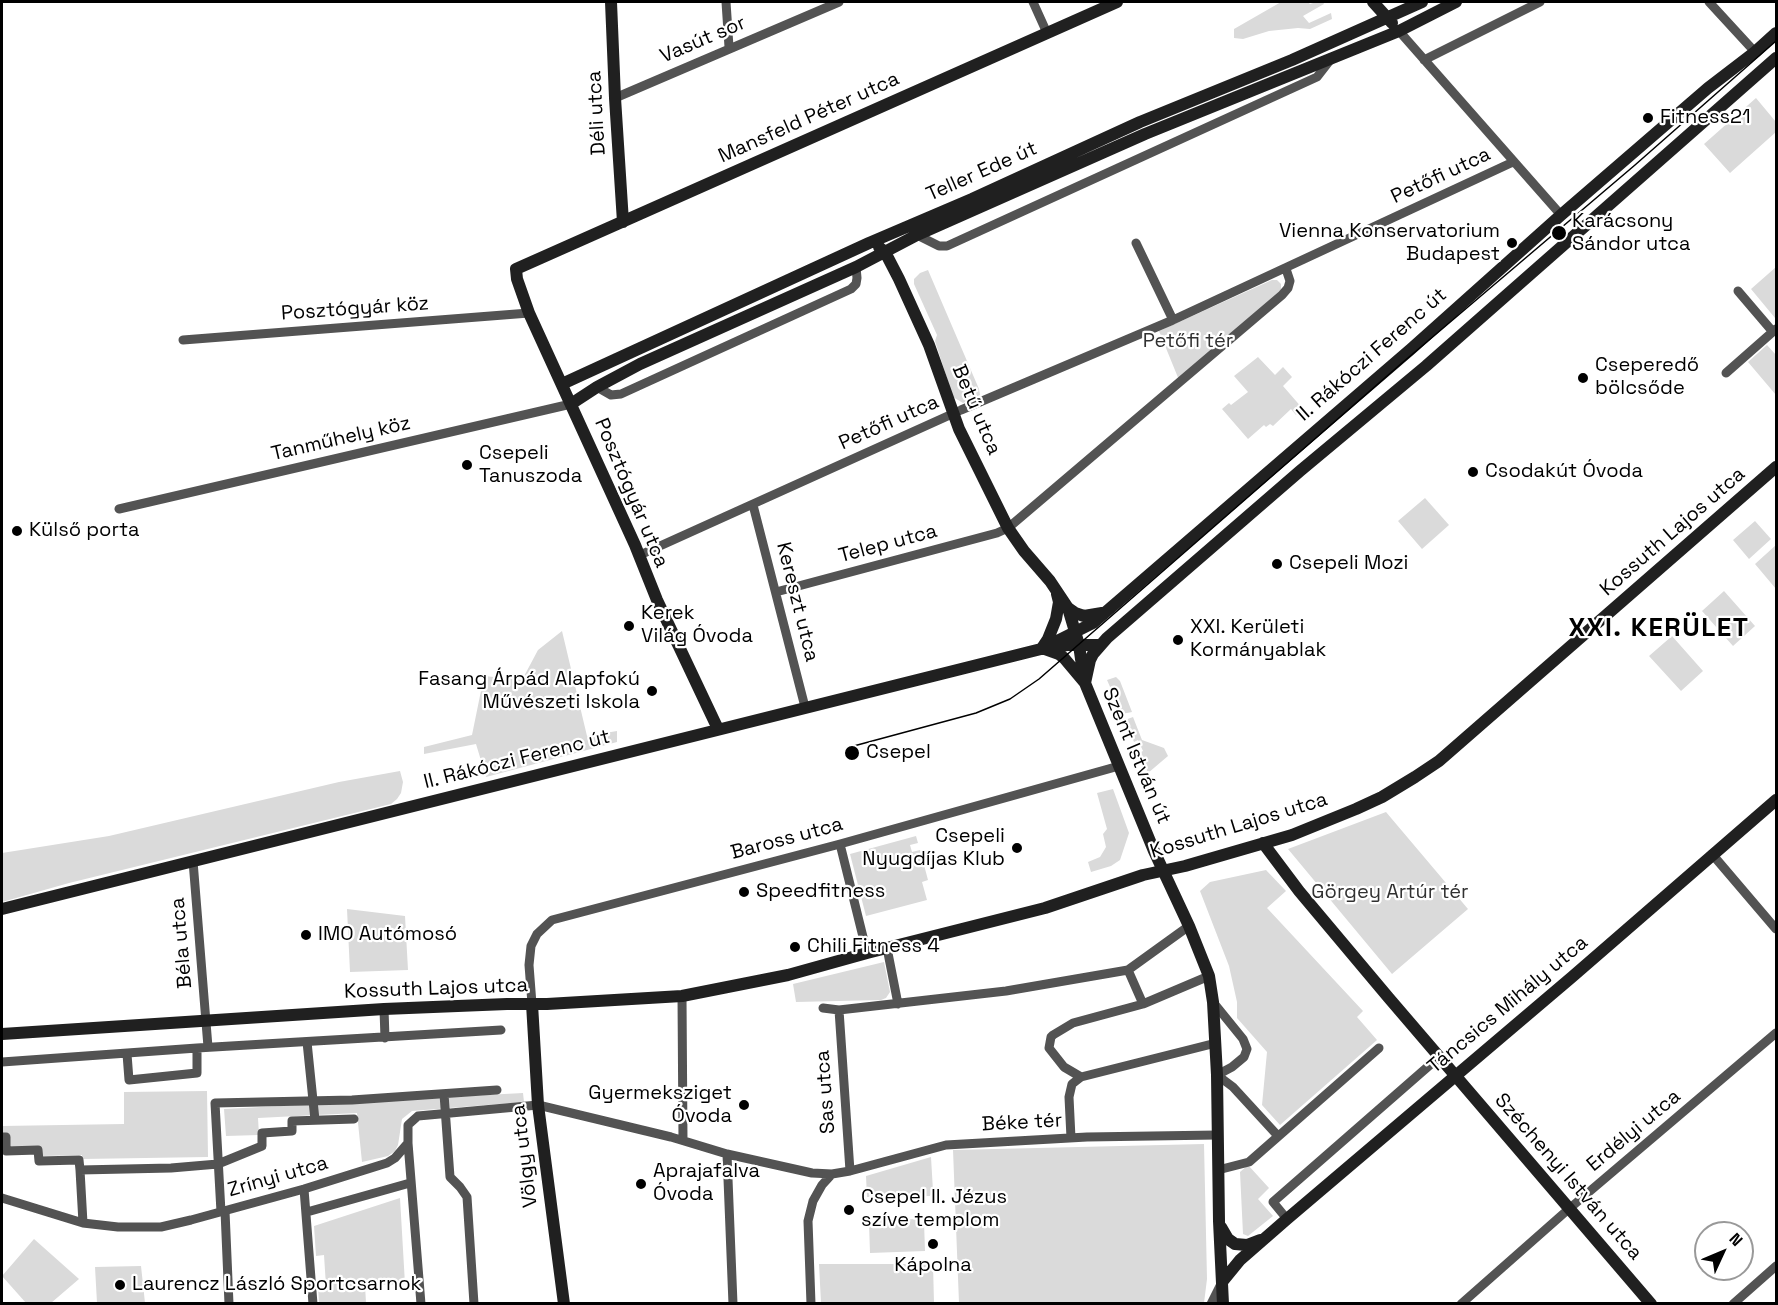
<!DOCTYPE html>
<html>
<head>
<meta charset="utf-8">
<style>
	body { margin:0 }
	#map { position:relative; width:1778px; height:1305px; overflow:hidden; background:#fff; font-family:"Space Grotesk",sans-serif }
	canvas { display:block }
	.frame { position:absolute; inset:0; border:3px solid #000; pointer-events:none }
	.north { position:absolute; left:1694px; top:1221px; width:60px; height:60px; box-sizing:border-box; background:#fff; border:2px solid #999; border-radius:50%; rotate:46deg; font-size:16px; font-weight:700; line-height:24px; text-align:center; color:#000 }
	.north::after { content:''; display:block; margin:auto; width:21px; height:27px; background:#000; clip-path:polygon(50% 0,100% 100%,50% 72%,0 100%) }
</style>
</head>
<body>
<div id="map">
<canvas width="1778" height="1305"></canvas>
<div class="frame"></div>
<div class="north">N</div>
</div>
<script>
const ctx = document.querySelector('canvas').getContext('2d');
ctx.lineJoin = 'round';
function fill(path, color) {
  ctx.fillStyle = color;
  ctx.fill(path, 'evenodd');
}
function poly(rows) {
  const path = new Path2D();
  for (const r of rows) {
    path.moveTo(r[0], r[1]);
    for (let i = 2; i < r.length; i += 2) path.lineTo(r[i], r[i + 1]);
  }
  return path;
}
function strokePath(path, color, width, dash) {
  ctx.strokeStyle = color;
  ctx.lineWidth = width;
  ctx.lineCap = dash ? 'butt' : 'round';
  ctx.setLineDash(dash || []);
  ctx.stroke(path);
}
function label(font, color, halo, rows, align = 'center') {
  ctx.font = font + ' "Space Grotesk",sans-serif';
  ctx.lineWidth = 4.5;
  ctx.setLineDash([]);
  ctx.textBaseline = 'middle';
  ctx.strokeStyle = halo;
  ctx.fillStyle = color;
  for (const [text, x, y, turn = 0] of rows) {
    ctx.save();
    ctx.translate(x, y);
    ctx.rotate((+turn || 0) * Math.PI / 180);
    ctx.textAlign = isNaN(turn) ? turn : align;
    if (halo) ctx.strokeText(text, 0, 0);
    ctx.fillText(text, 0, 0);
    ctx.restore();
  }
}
fill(poly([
	[1281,2,1308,2,1310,4,1316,2,1323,2,1324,4,1303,16,1309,23,1331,13,1332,19,1310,29,1298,28,1269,31,1243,39,1234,38,1234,29],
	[1756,98,1776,122,1776,132,1730,173,1704,144],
	[1776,267,1776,317,1775,318,1751,289],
	[928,270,979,389,980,395,963,403,953,397,935,341,937,335,914,284,914,279,920,273],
	[1272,280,1277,280,1281,284,1281,291,1179,380,1159,331],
	[1767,345,1776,355,1776,395,1748,362],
	[1258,357,1275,375,1283,367,1292,377,1283,386,1303,409,1296,415,1291,409,1273,426,1270,424,1266,427,1264,425,1248,439,1222,409,1229,403,1231,405,1248,392,1234,376],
	[1425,498,1449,525,1422,549,1398,521],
	[1755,521,1771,539,1749,559,1733,540],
	[1776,545,1776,589,1755,564],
	[1724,591,1755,626,1733,646,1702,611],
	[562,631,587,736,617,731,617,742,486,777,476,744,424,754,424,747,472,735,484,676,522,680,538,650],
	[1672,636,1703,671,1681,691,1649,656],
	[1116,677,1120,681,1132,712,1122,714,1107,680],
	[1133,717,1142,740,1164,748,1168,756,1148,773,1139,753,1143,751,1138,740,1134,742,1125,720],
	[400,771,403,782,401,793,397,799,391,804,69,883,2,902,2,853,109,836,339,782],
	[1113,789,1129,833,1120,860,1111,866,1091,872,1088,862,1100,857,1106,847,1103,834,1107,829,1097,793],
	[1386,812,1468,909,1392,974,1288,849],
	[916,836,918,843,910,845,912,852,920,850,928,880,922,882,927,900,866,916,850,854],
	[1266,870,1286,891,1267,908,1363,1011,1357,1017,1377,1040,1280,1125,1262,1105,1267,1052,1237,1018,1237,1002,1229,966,1200,891,1210,882],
	[347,909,405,916,408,970,350,972],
	[884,962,890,992,886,998,881,1000,796,1002,793,984],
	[207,1091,208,1157,82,1159,82,1155,42,1156,9,1149,2,1135,2,1126,124,1124,124,1092],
	[523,1093,524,1102,412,1111,402,1119,398,1145,395,1151,388,1156,362,1162,357,1113,258,1118,259,1135,226,1136,224,1109],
	[1204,1144,1207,1279,1204,1303,959,1303,953,1150],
	[931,1157,933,1191,930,1196,867,1197,866,1176],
	[1248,1165,1269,1188,1258,1199,1273,1216,1248,1236,1243,1234,1240,1172],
	[400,1198,405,1284,365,1285,366,1303,319,1303,318,1287,326,1286,324,1255,316,1256,314,1226],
	[921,1219,921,1222,924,1222,925,1251,870,1253,869,1223,880,1220],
	[34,1239,79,1279,51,1303,26,1303,2,1276],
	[819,1264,933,1264,934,1303,821,1303],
	[141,1266,145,1303,97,1303,95,1267]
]), '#dadada');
strokePath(poly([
	[726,2,729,47],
	[1033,2,1047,33],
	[1709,2,1755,52],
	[1399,31,1561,215],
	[1424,60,1540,2],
	[615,98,839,2],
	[917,235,939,246,947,246,1317,77,1331,59],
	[1136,243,1173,320],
	[1738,291,1773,332],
	[183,340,529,313],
	[1726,373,1776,329],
	[597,387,611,395,621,394,851,289,856,284,857,278,856,267],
	[753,505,805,707],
	[119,509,571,404],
	[640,555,961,410,1173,320,1513,162],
	[776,592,997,533,1008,528,1282,295,1288,288,1290,281,1286,269],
	[840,844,867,953],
	[1712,854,1776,929],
	[193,861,208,1047],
	[887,948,898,1004],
	[1128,970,1189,926],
	[682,996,683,1140],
	[1213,1002,1243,1039,1247,1049,1244,1057,1232,1067,1217,1075,1233,1087,1278,1136],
	[532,1004,529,965,531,946,537,934,552,920,840,844,1119,766],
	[823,1008,839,1010,1006,991,1128,970,1143,1004],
	[384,1009,385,1038],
	[839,1010,850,1171],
	[307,1042,315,1120],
	[127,1054,129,1080,197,1073,197,1048],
	[2,1062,197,1048,501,1030],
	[1081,1077,1064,1067,1049,1048,1051,1037,1053,1035,1073,1023,1143,1004,1209,976],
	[444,1094,450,1177,460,1187,467,1197,474,1304],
	[2,1137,6,1137,6,1151,38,1150,39,1161,79,1160,80,1170,171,1168,218,1164,262,1146,262,1133,292,1131,292,1121,354,1119],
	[1071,1138,1069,1097,1072,1084,1081,1077,1216,1043],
	[408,1143,421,1304],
	[727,1154,733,1304],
	[80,1170,83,1223],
	[1218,1170,1249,1162,1379,1048],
	[304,1189,313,1304],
	[2,1198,83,1223,118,1227,161,1227,191,1220,304,1189,387,1163,395,1158,408,1143,408,1125,418,1116,538,1105,671,1137,727,1154,812,1173,832,1174,850,1171,946,1145,1087,1137,1217,1135],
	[225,1211,229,1304],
	[221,1212,215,1103,352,1100,497,1090],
	[307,1212,410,1183],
	[1287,1219,1273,1202,1439,1057],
	[811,1304,808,1221,813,1201,822,1185,832,1174],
	[1211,1304,1222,1282],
	[1461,1304,1563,1214,1776,1033],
	[1733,1304,1776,1266]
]), '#535353', 9);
strokePath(poly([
	[611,2,615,98,623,222],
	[1373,2,1392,23],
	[879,247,885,252,899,279,929,345,959,429,1008,528,1024,551,1050,581,1068,608,1079,645,1083,673],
	[562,384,869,243,972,199,1140,122,1292,60,1422,2],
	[571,404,597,387,640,364,856,267,917,235,1145,134,1399,31,1456,2],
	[1068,608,1075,613,1084,616,1102,613],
	[1053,643,1093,623,1411,349,1561,215,1708,88,1755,52,1776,33],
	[1042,648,1048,639,1056,619,1059,602,1057,594],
	[1045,649,1059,654,1064,658,1085,683,1154,851,1189,926,1209,976,1213,1002,1217,1075,1219,1221,1223,1304],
	[1085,683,1090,660,1093,654,1107,638,1300,471,1426,366,1776,58],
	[718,729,657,600,635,545,529,313,517,279,516,269,1117,2],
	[1263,843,1299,891,1388,997,1651,1304],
	[2,909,1041,649,1067,645,1100,645],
	[532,1004,538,1105,564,1304],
	[2,1034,384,1009,507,1004,547,1004,682,996,788,975,867,953,1045,908,1143,875,1185,866,1292,835,1356,809,1382,797,1415,777,1439,761,1776,467],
	[1221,1227,1228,1239,1235,1244,1247,1245,1260,1240],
	[1222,1282,1240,1260,1287,1219,1572,977,1776,800]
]), '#202020', 12);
strokePath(poly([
	[850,747,976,713,1010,699,1039,679,1402,363,1635,165,1776,41]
]), '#000', 1.5);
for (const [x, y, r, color] of [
	[1648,118,6,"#000"],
	[1559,233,8,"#000"],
	[1512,243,6,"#000"],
	[1583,378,6,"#000"],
	[467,465,6,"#000"],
	[1473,472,6,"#000"],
	[17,531,6,"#000"],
	[1277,564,6,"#000"],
	[629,626,6,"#000"],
	[1178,640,6,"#000"],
	[652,691,6,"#000"],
	[852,753,8,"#000"],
	[1017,848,6,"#000"],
	[744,892,6,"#000"],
	[306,935,6,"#000"],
	[795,947,6,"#000"],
	[744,1105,6,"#000"],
	[641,1184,6,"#000"],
	[849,1210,6,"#000"],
	[933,1244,6,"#000"],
	[120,1285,6,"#000"]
]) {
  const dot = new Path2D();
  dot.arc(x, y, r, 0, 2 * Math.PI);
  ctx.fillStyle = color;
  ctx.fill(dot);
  strokePath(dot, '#fff', 2);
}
label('20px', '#000', '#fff', [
	["Vasút sor",703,40,-23],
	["Déli utca",597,113,-93],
	["Mansfeld Péter utca",809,118,-24],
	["Teller Ede út",982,172,-24],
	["Petőfi utca",1441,176,-25],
	["Posztógyár köz",355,309,-4],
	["II. Rákóczi Ferenc út",1372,355,-41],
	["Betű utca",976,410,67],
	["Petőfi utca",889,423,-24],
	["Tanműhely köz",341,439,-13],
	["Posztógyár utca",631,493,67],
	["Kossuth Lajos utca",1673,532,-41],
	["Telep utca",888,544,-15],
	["Kereszt utca",797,602,76],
	["Szent István út",1136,756,67],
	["II. Rákóczi Ferenc út",517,760,-14],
	["Kossuth Lajos utca",1239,826,-17],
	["Baross utca",787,839,-15],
	["Béla utca",182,943,-95],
	["Kossuth Lajos utca",436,989,-2],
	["Táncsics Mihály utca",1508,1005,-40],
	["Sas utca",826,1092,-94],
	["Béke tér",1022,1123,-3],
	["Erdélyi utca",1634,1131,-40],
	["Völgy utca",525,1156,-97],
	["Zrínyi utca",278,1177,-16],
	["Széchenyi István utca",1568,1177,49]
]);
label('20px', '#000', '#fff', [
	["Fitness21",1660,118],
	["Karácsony",1572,222],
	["Sándor utca",1572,245],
	["Vienna Konservatorium",1500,232,"right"],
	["Budapest",1500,255,"right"],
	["Cseperedő",1595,366],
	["bölcsőde",1595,389],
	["Csepeli",479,454],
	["Tanuszoda",479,477],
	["Csodakút Óvoda",1485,472],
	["Külső porta",29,531],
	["Csepeli Mozi",1289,564],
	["Kerek",641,614],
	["Világ Óvoda",641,637],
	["XXI. Kerületi",1190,628],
	["Kormányablak",1190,651],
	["Fasang Árpád Alapfokú",640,680,"right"],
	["Művészeti Iskola",640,703,"right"],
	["Csepel",866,753],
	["Csepeli",1005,837,"right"],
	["Nyugdíjas Klub",1005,860,"right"],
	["Speedfitness",756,892],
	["IMO Autómosó",318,935],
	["Chili Fitness 4",807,947],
	["Gyermeksziget",732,1094,"right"],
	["Óvoda",732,1117,"right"],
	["Aprajafalva",653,1172],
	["Óvoda",653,1195],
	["Csepel II. Jézus",861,1198],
	["szíve templom",861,1221],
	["Kápolna",933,1266,"center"],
	["Laurencz László Sportcsarnok",132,1285]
], 'left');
label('20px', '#313131', '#fff', [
	["Petőfi tér",1188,342],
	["Görgey Artúr tér",1390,893]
]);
ctx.letterSpacing = '1.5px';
label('bold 26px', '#000', '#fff', [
	["XXI. KERÜLET",1659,629]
]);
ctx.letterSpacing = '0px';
</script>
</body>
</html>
